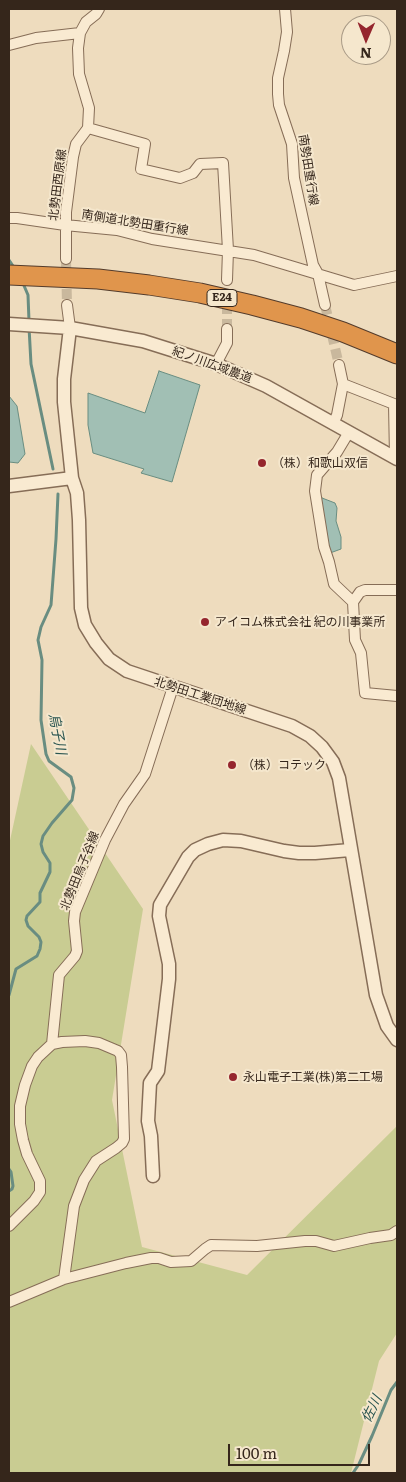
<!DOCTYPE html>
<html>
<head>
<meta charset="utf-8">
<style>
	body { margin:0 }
	#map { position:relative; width:406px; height:1482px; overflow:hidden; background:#eedcbe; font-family:Literata,serif }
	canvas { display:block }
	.frame { position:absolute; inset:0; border:10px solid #35261b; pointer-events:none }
	.north { position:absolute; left:341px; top:15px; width:50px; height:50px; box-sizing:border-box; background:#f5e7cd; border:1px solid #a89a86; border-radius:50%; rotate:181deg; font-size:14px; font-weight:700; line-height:20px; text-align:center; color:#35261b }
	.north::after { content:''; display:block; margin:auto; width:18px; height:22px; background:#95262e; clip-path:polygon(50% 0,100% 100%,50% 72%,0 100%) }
	.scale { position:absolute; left:228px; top:1444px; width:142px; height:22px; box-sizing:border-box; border:2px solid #35261b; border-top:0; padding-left:6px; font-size:15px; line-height:18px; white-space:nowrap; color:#35261b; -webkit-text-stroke:4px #f5e7cd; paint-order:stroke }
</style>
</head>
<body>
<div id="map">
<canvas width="406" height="1482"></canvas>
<div class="frame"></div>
<div class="north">N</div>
<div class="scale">100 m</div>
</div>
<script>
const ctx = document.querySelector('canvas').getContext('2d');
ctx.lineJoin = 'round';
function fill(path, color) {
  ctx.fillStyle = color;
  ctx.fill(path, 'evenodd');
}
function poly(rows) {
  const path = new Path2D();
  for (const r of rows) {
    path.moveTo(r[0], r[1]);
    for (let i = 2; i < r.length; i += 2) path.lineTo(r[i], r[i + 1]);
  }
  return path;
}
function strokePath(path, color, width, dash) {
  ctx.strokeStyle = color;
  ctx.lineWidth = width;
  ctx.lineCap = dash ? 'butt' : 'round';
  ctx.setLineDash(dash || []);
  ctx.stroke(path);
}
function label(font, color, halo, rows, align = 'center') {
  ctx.font = font + ' Literata,"Noto Sans JP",serif';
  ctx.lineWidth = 4;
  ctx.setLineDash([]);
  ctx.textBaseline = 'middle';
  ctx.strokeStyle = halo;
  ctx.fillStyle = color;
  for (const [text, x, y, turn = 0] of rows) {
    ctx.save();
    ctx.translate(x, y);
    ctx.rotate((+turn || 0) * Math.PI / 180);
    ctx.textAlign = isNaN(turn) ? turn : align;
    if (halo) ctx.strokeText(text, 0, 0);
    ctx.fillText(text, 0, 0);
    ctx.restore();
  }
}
fill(poly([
	[31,744,143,909,112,1100,142,1247,247,1275,397,1126,397,1333,379,1361,351,1473,9,1473,9,845]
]), '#c9cc92');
const water = poly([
	[159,371,200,385,172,482,141,473,144,469,93,453,88,425,88,393,145,413,159,371],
	[9,396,17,406,25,454,18,463,9,462,9,396],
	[322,498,335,503,337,508,336,521,341,537,341,549,330,553,321,499,322,498]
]);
fill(water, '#a1bfb4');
strokePath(water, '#698d81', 1);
strokePath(poly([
	[9,260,15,269],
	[22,281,28,295,29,321],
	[29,327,31,364,53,469],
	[9,995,16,969,37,956,40,949,41,942,39,937,28,926,26,920,27,916,40,902,40,893,50,872,50,863,43,852,41,844,43,836,52,823,72,800,74,788,71,777,49,761,46,754,41,720,42,660,38,640,41,627,51,605,56,539,58,494],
	[9,1169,11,1172,13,1186,12,1189,9,1191],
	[353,1473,359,1464,372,1436,391,1390,397,1382]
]), '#698d81', 3);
strokePath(poly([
	[66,259,67,305],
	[325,305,339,365],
	[227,329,227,280]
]), '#c9b89d', 10, [10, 5]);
const minor = poly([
	[285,9,287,32,284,51,278,78,278,94,279,105,292,144,294,178,313,265,318,274,325,305],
	[9,45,36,38,80,33],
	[88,128,145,144,141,169,180,178,193,173,200,164,223,163,228,250,227,280],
	[9,218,17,218,65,225,117,230,152,239,254,255,354,285,397,276],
	[66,259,66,212,73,157,76,144,88,128,89,108,79,74,78,48,80,33,86,22,96,14,99,9],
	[67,305,70,328],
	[216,364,227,343,227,329],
	[339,365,343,384,394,404,395,457],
	[333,424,337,415,343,384],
	[349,432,337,452,317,475,315,491,324,547,329,562,334,584,353,602,355,640,361,653,365,693,397,696],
	[353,602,360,592,365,590,397,590],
	[52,1044,62,1042,85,1041,99,1043,118,1051,121,1055,122,1067,124,1139,122,1143,116,1148,96,1161,84,1180,74,1206,64,1279],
	[9,1226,34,1201,40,1192,40,1181,27,1154,23,1140,20,1124,20,1106,25,1085,32,1066,38,1057,52,1044,59,975,75,956,77,951,74,921,75,912,105,840,124,804,145,774,173,687],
	[9,1302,64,1279,126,1263,151,1258,159,1258,171,1262,191,1261,205,1249,211,1245,257,1246,305,1241,316,1241,334,1246,370,1238,391,1235,397,1231]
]);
const tertiary = poly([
	[9,324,70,328,143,341,216,364,266,386,397,459],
	[70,328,64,379,64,402,72,478,77,493,79,520,81,608,85,625,96,643,109,659,127,671,292,726,310,736,322,747,333,762,339,778,376,995,387,1026,397,1040],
	[9,486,72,478],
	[153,1176,151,1136,148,1121,150,1083,158,1071,169,979,169,964,159,916,160,905,188,857,195,850,208,844,223,840,241,841,284,851,299,853,315,853,350,850]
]);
const motorway = poly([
	[9,275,98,279,149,285,200,293,252,305,301,318,343,332,397,354]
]);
strokePath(minor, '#866d57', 12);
strokePath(tertiary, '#866d57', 15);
strokePath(motorway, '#533b2b', 21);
strokePath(minor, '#f9ead1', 10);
strokePath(tertiary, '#f9ead1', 12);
strokePath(motorway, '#e0954c', 19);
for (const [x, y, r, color] of [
	[262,463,5,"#95262e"],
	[205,622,5,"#95262e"],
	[232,765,5,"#95262e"],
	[233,1077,5,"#95262e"]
]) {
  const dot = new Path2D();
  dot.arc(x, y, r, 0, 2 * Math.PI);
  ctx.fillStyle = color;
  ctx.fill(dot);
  strokePath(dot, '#f5e7cd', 2);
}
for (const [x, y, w] of [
	[222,298,30]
]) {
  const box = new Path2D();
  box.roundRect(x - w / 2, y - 8.5, w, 17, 4);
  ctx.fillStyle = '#f5e7cd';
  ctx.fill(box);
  strokePath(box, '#35261b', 1);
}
label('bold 11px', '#35261b', null, [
	["E24",222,298]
]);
label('12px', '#35261b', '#f5e7cd', [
	["南勢田重行線",308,170,81],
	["北勢田西原線",58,185,-83],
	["南側道北勢田重行線",135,223,9],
	["紀ノ川広域農道",212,365,20],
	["北勢田工業団地線",200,696,18],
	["北勢田烏子谷線",80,871,-68]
]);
label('12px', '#35261b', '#f5e7cd', [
	["（株）和歌山双信",272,463],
	["アイコム株式会社 紀の川事業所",215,622],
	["（株）コテック",242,765],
	["永山電子工業(株)第二工場",243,1077]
], 'left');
label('italic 14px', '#2a5550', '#f5e7cd', [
	["烏子川",57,734,79],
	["佐川",372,1409,-64]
]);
</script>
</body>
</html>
